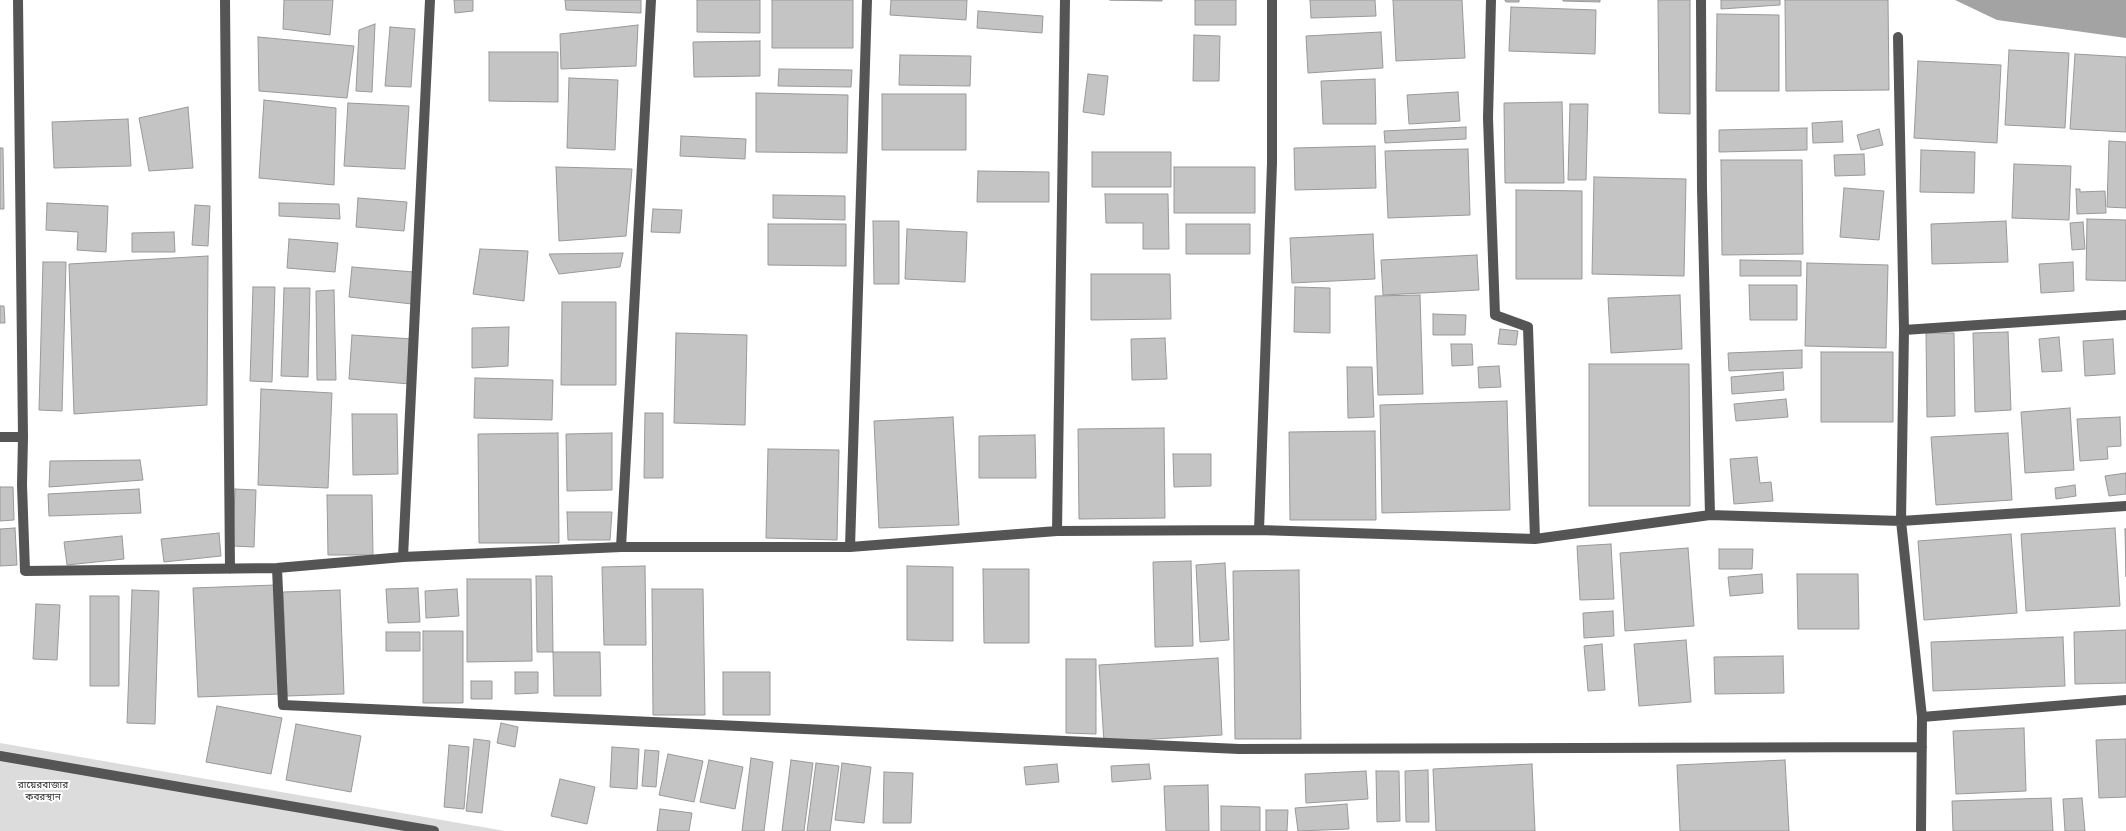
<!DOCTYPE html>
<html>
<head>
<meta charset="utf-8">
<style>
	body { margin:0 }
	canvas { display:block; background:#fff }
</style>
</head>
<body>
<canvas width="2126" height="831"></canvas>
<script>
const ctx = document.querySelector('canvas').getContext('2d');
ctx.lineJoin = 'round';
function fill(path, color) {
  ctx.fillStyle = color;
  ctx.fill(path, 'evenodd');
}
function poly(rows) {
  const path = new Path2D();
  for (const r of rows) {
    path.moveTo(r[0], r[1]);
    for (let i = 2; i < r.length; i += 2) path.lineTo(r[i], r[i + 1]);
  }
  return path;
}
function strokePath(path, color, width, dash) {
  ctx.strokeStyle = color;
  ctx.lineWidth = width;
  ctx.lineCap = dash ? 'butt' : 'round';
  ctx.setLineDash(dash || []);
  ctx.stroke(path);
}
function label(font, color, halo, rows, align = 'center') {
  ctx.font = font + ' "Fira Sans","Noto Sans Bengali",sans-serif';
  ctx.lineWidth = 4;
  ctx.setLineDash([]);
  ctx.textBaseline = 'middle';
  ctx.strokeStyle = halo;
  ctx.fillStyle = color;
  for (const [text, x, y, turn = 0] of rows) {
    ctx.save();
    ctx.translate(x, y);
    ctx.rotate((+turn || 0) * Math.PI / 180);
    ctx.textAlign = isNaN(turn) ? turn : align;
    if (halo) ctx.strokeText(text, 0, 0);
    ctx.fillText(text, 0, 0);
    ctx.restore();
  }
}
fill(poly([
	[0,743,505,831,0,831]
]), '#dcdcdc');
fill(poly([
	[1955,0,2126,0,2126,38,1997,20]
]), '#a3a3a3');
const building = poly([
	[284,0,333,0,330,35,283,29,284,0],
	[454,0,473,0,473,11,455,13,454,0],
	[565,0,641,0,641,13,566,10,565,0],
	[697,0,760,0,760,33,697,32,697,0],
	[772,0,853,0,853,48,772,48,772,0],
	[891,0,967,0,966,20,890,15,891,0],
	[1110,0,1162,0,1162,1,1110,0],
	[1195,0,1236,0,1236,25,1195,25,1195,0],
	[1310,0,1375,0,1376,16,1311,18,1310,0],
	[1393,0,1462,0,1465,58,1396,61,1393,0],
	[1505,0,1519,0,1519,2,1506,2,1505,0],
	[1563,0,1600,0,1600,2,1563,1,1563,0],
	[1658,0,1690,0,1690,114,1659,113,1658,0],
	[1721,0,1780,0,1780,5,1721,9,1721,0],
	[1785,0,1888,0,1889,90,1786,91,1785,0],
	[1511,7,1596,10,1595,54,1509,51,1511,7],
	[978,11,1043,16,1042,33,977,28,978,11],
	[1717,14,1779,15,1779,91,1716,91,1717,14],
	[375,24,372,92,356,91,359,30,375,24],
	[638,25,636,66,561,69,560,34,638,25],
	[390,27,415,29,411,87,385,86,390,27],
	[1381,32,1383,68,1308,73,1306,36,1381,32],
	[1194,35,1220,36,1219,81,1193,81,1194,35],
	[258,37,354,46,347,98,259,91,258,37],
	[760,41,760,76,694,77,693,42,760,41],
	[2009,50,2069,53,2065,128,2005,125,2009,50],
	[489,52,558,52,558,102,489,101,489,52],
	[2075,54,2126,57,2126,132,2070,129,2075,54],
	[900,55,971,56,970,86,899,85,900,55],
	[1918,61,2001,65,1997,143,1914,138,1918,61],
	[779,69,852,70,851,87,778,86,779,69],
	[1088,74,1108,76,1104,115,1083,112,1088,74],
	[569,78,618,80,615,150,567,148,569,78],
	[1375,79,1376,124,1323,124,1321,81,1375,79],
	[1458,92,1460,121,1409,124,1407,95,1458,92],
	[756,93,848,95,847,153,756,152,756,93],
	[882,94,966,94,966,150,882,150,882,94],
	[264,100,336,108,334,185,259,178,264,100],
	[1562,102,1564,183,1505,183,1504,103,1562,102],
	[348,103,409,106,405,169,344,166,348,103],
	[1570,104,1588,104,1586,180,1568,180,1570,104],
	[188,107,193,168,149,171,139,118,188,107],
	[128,119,131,166,54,168,52,122,128,119],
	[1842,121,1843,142,1813,143,1812,123,1842,121],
	[1466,127,1466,139,1385,143,1384,131,1466,127],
	[1807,128,1807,150,1719,152,1719,130,1807,128],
	[1879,129,1883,145,1861,150,1857,135,1879,129],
	[681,136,746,139,745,159,680,156,681,136],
	[2109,141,2126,142,2126,208,2107,207,2109,141],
	[1375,146,1376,188,1295,190,1294,148,1375,146],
	[0,148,3,148,4,209,0,209,0,148],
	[1468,149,1470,215,1388,218,1385,151,1468,149],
	[1921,150,1975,152,1974,193,1920,192,1921,150],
	[1092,152,1171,152,1171,187,1092,187,1092,152],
	[1864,154,1865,175,1835,176,1834,155,1864,154],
	[1721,160,1802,160,1803,254,1722,255,1721,160],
	[2014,164,2071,166,2069,220,2012,218,2014,164],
	[556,167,632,169,626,236,559,241,556,167],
	[1174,167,1255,167,1255,213,1174,213,1174,167],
	[978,171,1049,172,1049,202,977,202,978,171],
	[1594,177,1686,179,1684,276,1592,274,1594,177],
	[1844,188,1884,191,1879,240,1840,237,1844,188],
	[2076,189,2080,189,2080,192,2105,191,2106,213,2077,214,2076,189],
	[1516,190,1582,191,1582,279,1516,279,1516,190],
	[1105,194,1168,194,1169,249,1143,249,1143,223,1106,223,1105,194],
	[773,195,845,196,845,220,773,218,773,195],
	[358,198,407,202,404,231,356,227,358,198],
	[47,203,108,206,106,252,77,250,78,232,46,230,47,203],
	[279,203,339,204,340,219,279,216,279,203],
	[195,205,210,206,208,246,192,245,195,205],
	[653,209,682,210,680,233,651,232,653,209],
	[2087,219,2126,220,2126,281,2086,280,2087,219],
	[873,221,899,221,899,284,874,284,873,221],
	[2006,221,2008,262,1932,264,1931,224,2006,221],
	[2083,222,2085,249,2072,250,2070,223,2083,222],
	[768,224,846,224,846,266,768,265,768,224],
	[1186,224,1250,224,1250,254,1186,254,1186,224],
	[907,229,967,232,965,282,905,279,907,229],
	[174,232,175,252,132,252,132,233,174,232],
	[1373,234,1375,279,1292,283,1290,238,1373,234],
	[289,239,338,243,335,272,287,268,289,239],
	[480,249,528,251,524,301,473,294,480,249],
	[623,253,620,267,559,274,549,254,623,253],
	[1477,255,1479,290,1383,295,1381,260,1477,255],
	[208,256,207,405,74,414,69,264,208,256],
	[1740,260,1801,261,1801,276,1740,276,1740,260],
	[43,262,66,262,62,411,39,410,43,262],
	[2073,262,2074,291,2041,293,2039,264,2073,262],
	[1807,263,1888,265,1886,348,1805,346,1807,263],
	[352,267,414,272,412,304,349,297,352,267],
	[1091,274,1170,274,1171,319,1091,320,1091,274],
	[1749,285,1797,285,1797,320,1750,320,1749,285],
	[253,287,275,287,272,382,250,381,253,287],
	[1295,287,1330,288,1330,333,1294,332,1295,287],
	[284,288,310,288,308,377,281,376,284,288],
	[334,290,336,380,317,380,316,291,334,290],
	[1420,295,1423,394,1378,395,1375,296,1420,295],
	[1680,295,1682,349,1611,353,1608,298,1680,295],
	[562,302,616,302,616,385,561,385,562,302],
	[0,306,4,306,5,323,0,323,0,306],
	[1433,314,1466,315,1465,335,1433,335,1433,314],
	[509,327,508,366,472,368,472,328,509,327],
	[1500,329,1518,331,1516,345,1498,344,1500,329],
	[2008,332,2011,410,1975,412,1973,333,2008,332],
	[676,333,747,335,745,425,674,423,676,333],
	[1926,333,1954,333,1955,416,1927,417,1926,333],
	[352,335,413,339,410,384,349,379,352,335],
	[2059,337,2062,371,2042,372,2039,339,2059,337],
	[1165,338,1167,379,1132,380,1131,339,1165,338],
	[2113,339,2115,374,2085,376,2083,341,2113,339],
	[1451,344,1472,344,1473,365,1452,366,1451,344],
	[1802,350,1802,368,1729,371,1728,353,1802,350],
	[1821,352,1893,352,1893,422,1821,422,1821,352],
	[1589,364,1689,364,1690,506,1589,506,1589,364],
	[1499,366,1501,387,1479,388,1478,367,1499,366],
	[1347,367,1372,367,1374,417,1348,418,1347,367],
	[1783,372,1784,390,1732,394,1731,377,1783,372],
	[475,378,553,380,552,420,474,418,475,378],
	[261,389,332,393,328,488,258,485,261,389],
	[1786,399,1788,417,1736,421,1734,404,1786,399],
	[1507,401,1510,510,1382,513,1380,405,1507,401],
	[2070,408,2074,470,2025,473,2021,412,2070,408],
	[645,413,663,413,663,478,644,478,645,413],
	[352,414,397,414,398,474,353,475,352,414],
	[953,417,959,525,879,528,874,421,953,417],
	[2120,417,2121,446,2107,447,2108,459,2080,461,2077,419,2120,417],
	[1164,428,1165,518,1079,519,1078,429,1164,428],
	[1375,431,1376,520,1290,520,1289,432,1375,431],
	[558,433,559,543,479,543,478,434,558,433],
	[612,433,612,490,567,491,566,434,612,433],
	[2008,433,2012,500,1936,505,1931,437,2008,433],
	[1035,435,1036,478,979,478,979,436,1035,435],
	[768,449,839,450,837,540,766,538,768,449],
	[1173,454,1211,454,1211,486,1174,487,1173,454],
	[1757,457,1760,483,1771,482,1773,501,1734,504,1730,459,1757,457],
	[140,460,143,480,49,487,50,461,140,460],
	[2126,473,2126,494,2109,496,2105,476,2126,473],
	[2075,485,2076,496,2056,499,2055,488,2075,485],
	[0,487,13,487,14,520,0,521,0,487],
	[139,489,141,513,49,516,48,494,139,489],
	[235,489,256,490,254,547,233,546,235,489],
	[327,495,372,495,373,555,328,555,327,495],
	[567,512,612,512,610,540,568,540,567,512],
	[15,528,17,565,0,566,0,529,15,528],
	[2115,528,2120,606,2026,611,2021,534,2115,528],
	[2125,529,2126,529,2126,577,2125,529],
	[219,533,221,556,164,562,161,539,219,533],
	[2011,534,2017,613,1924,620,1918,541,2011,534],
	[122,536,124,559,67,565,64,542,122,536],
	[1611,544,1614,599,1580,600,1577,546,1611,544],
	[1688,548,1694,626,1625,631,1620,553,1688,548],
	[1719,549,1753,549,1752,569,1719,569,1719,549],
	[1191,561,1193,646,1155,647,1153,562,1191,561],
	[1225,563,1229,640,1200,642,1196,565,1225,563],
	[645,566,646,645,604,645,602,567,645,566],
	[907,566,953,567,953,641,907,640,907,566],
	[983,569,1029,569,1029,643,984,643,983,569],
	[1299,570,1301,739,1235,739,1233,571,1299,570],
	[1762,574,1763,593,1730,596,1728,577,1762,574],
	[1797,574,1858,574,1859,629,1798,629,1797,574],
	[536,576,552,576,553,652,537,652,536,576],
	[467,579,531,579,532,661,467,662,467,579],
	[275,585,280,694,198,697,193,588,275,585],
	[418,588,420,622,388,623,386,589,418,588],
	[457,589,459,616,426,618,425,591,457,589],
	[652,589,703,589,705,715,653,715,652,589],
	[132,590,159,591,155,724,127,723,132,590],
	[340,590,344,694,287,696,283,592,340,590],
	[90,596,119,596,119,686,90,686,90,596],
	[36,604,60,605,57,660,33,659,36,604],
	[1613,611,1614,636,1584,638,1583,613,1613,611],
	[2126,630,2126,683,2075,684,2074,632,2126,630],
	[423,631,463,631,463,703,423,703,423,631],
	[386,632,420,632,420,651,386,651,386,632],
	[2063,637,2065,686,1933,691,1931,642,2063,637],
	[1686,640,1691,702,1639,706,1634,644,1686,640],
	[1602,644,1605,690,1588,691,1584,646,1602,644],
	[553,652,600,652,601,696,554,696,553,652],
	[1783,656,1784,693,1715,694,1714,657,1783,656],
	[1218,658,1222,735,1104,742,1099,665,1218,658],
	[1066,659,1096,659,1096,734,1066,733,1066,659],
	[515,672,538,672,538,693,515,694,515,672],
	[723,672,770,672,770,715,723,715,723,672],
	[471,681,492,681,492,699,471,699,471,681],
	[217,706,282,718,271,774,206,762,217,706],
	[501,723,518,727,515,747,497,743,501,723],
	[296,724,361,736,351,792,286,780,296,724],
	[2024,728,2026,791,1956,794,1953,731,2024,728],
	[474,739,490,741,482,813,466,811,474,739],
	[2126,739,2126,797,2099,798,2096,740,2126,739],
	[449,745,469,747,464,809,444,807,449,745],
	[612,747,639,749,637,789,610,787,612,747],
	[645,750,659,751,656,787,642,786,645,750],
	[668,754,703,761,694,802,659,795,668,754],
	[751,758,773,762,764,831,742,831,751,758],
	[709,760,743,767,735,809,700,802,709,760],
	[791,760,813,763,804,831,782,831,791,760],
	[1785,760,1789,831,1680,831,1677,765,1785,760],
	[816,763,839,766,830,831,807,831,816,763],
	[842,763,871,767,864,823,835,820,842,763],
	[1057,764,1059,782,1026,785,1024,767,1057,764],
	[1149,764,1151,779,1112,782,1111,766,1149,764],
	[1532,764,1535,831,1436,831,1433,769,1532,764],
	[1428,770,1429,822,1406,822,1405,771,1428,770],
	[1366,771,1368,799,1306,803,1305,774,1366,771],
	[1376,771,1399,771,1400,821,1377,822,1376,771],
	[884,772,913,773,911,823,883,823,884,772],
	[560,779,595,787,587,824,551,816,560,779],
	[1208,785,1209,831,1166,831,1164,786,1208,785],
	[2051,798,2053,831,1953,831,1952,801,2051,798],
	[2082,798,2085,831,2065,831,2063,799,2082,798],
	[1347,804,1349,829,1298,831,1295,808,1347,804],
	[1221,806,1260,807,1260,831,1221,831,1221,806],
	[660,809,692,813,689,831,657,831,660,809],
	[1266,810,1288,810,1287,831,1266,831,1266,810]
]);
fill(building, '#c4c4c4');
strokePath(building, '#999', 1);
strokePath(poly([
	[18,0,23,437,22,485,25,571,277,568,403,557,621,547,850,547,1057,531,1259,530,1535,539,1710,515,1901,521,2126,506],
	[225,0,230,569],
	[1491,0,1488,118,1495,315,1528,327,1535,539],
	[1701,0,1702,189,1710,515],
	[1898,37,1904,330,1901,521,1922,717,1921,831],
	[1904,330,2126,315],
	[0,437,23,437],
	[1259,530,1272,163,1272,0],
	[1057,531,1065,0],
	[621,547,651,0],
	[850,547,867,0],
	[403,557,430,0],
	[277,568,283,705,1239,749,1922,747],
	[1922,717,2126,700],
	[0,756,434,831]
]), '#555', 10);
label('10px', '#333', '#fff', [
	["রায়েরবাজার",43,785],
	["কবরস্থান",43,797]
]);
</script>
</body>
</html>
